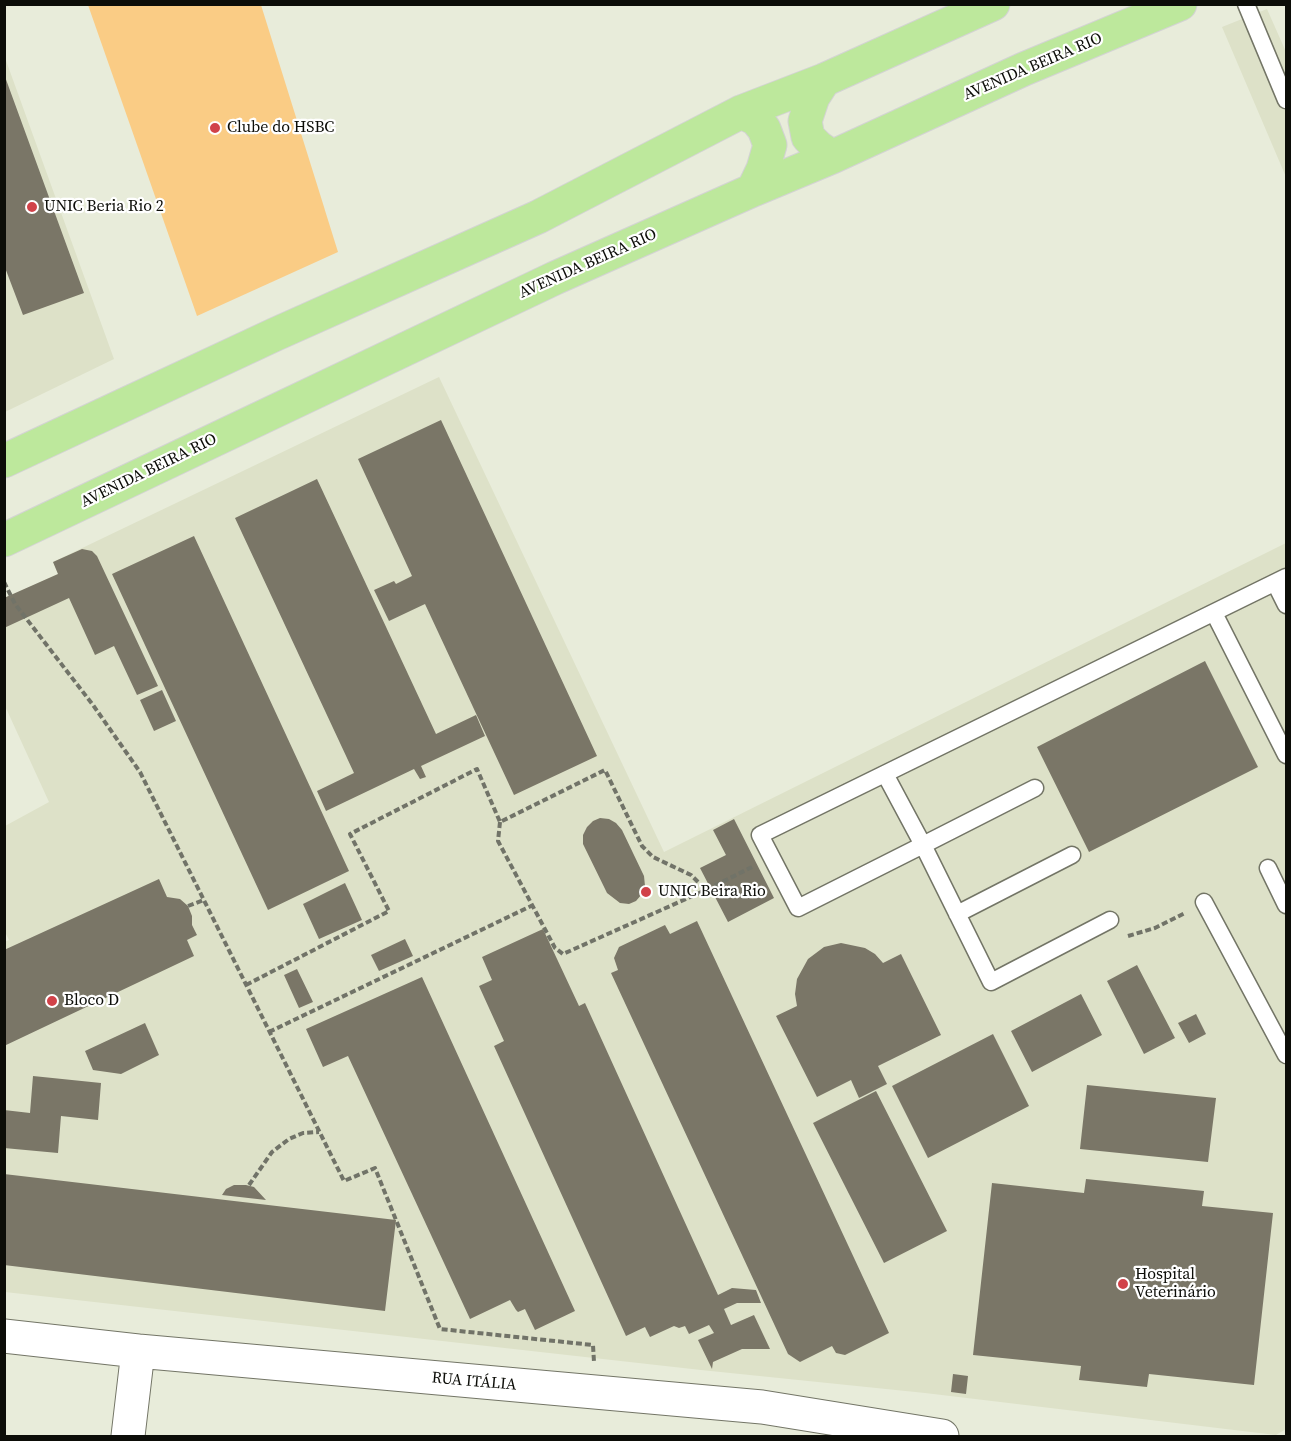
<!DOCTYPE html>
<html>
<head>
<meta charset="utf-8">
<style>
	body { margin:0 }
	#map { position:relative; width:1291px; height:1441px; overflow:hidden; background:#e8ecda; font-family:"Source Serif 4",serif }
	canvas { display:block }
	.frame { position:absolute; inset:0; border:6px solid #0c0d08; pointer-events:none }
</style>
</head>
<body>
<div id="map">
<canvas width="1291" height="1441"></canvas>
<div class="frame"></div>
</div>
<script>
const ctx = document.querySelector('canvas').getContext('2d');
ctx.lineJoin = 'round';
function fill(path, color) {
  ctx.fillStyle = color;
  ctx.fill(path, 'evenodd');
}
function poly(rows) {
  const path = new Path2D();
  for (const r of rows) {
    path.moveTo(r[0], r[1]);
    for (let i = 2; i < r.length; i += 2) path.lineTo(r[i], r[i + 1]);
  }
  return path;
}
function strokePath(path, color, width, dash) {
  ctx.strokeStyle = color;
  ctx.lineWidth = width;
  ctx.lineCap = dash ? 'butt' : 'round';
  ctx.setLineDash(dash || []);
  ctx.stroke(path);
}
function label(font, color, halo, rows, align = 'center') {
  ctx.font = font + ' "Source Serif 4",serif';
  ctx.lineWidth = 4.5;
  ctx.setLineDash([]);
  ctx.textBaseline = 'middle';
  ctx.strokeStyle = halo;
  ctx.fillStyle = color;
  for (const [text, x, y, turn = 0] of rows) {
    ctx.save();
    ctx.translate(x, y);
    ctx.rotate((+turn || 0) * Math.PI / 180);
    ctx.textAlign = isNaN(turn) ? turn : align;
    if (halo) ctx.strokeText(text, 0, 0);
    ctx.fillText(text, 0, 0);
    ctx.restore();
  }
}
fill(poly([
	[1267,9,1286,52,1286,177,1222,27],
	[4,55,114,359,5,412,4,412],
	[439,377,664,852,1286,543,1286,1429,1276,1435,925,1393,701,1370,5,1292,4,942,9,940,5,932,5,826,49,802,5,706,5,598,58,574,53,562]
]), '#dde1c8');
fill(poly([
	[88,5,261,5,338,252,197,316]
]), '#facc85');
fill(poly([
	[4,74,84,293,23,315,4,265],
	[441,420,597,756,514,795,425,604,389,621,374,590,394,581,396,584,412,576,358,459],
	[317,479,436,734,476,715,485,736,421,766,426,777,420,779,414,769,326,811,317,791,354,773,235,518],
	[194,536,349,871,268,910,112,574],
	[82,549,92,551,97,556,158,686,137,695,114,646,95,655,69,598,4,628,4,598,58,574,53,562],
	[1205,661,1258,767,1089,852,1037,747],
	[162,690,176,721,154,731,140,700],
	[600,818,609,819,616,823,622,830,644,876,645,886,642,894,636,901,629,904,620,903,607,893,583,844,583,835,587,827,593,821],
	[734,819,774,898,728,922,700,868,726,855,713,830],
	[159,879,167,897,180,899,188,906,192,916,192,925,197,935,187,940,194,956,4,1046,4,950],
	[345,883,362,920,319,939,303,904],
	[697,921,889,1333,845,1355,836,1353,832,1346,800,1362,788,1354,611,973,618,970,614,958,619,947,665,925,670,934],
	[543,929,579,1006,585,1003,718,1295,732,1288,756,1290,761,1303,737,1303,724,1309,731,1325,754,1315,770,1349,742,1349,713,1362,712,1369,698,1340,714,1333,709,1325,689,1334,685,1326,679,1328,674,1326,650,1337,645,1327,626,1336,494,1046,504,1041,479,986,492,980,482,957],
	[405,939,413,956,379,971,371,955],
	[841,943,865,948,875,954,883,963,901,954,941,1035,878,1066,887,1084,859,1098,851,1080,817,1097,776,1016,797,1006,795,994,797,979,808,959,824,947],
	[1137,965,1175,1038,1144,1054,1107,981],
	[297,969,313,1002,299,1008,284,975],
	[422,977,575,1311,535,1330,525,1309,518,1312,516,1310,510,1300,470,1319,348,1056,323,1067,306,1029],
	[1081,994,1102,1035,1032,1072,1011,1031],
	[1196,1014,1206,1034,1189,1043,1178,1023],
	[145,1023,159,1055,121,1074,93,1070,85,1051],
	[993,1034,1029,1106,928,1158,892,1086],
	[33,1076,101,1083,98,1120,61,1116,58,1153,4,1148,4,1110,30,1113],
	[1087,1085,1216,1098,1208,1162,1080,1149],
	[876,1091,947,1231,884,1263,813,1123],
	[4,1174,396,1220,385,1311,4,1265],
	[1086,1179,1204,1191,1202,1206,1273,1213,1254,1385,1149,1374,1147,1387,1079,1380,1081,1366,973,1355,992,1183,1084,1193],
	[234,1185,246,1185,254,1187,266,1200,222,1195,226,1189],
	[953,1374,968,1376,966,1394,951,1392]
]), '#7a7667');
const service = poly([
	[1246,4,1286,100],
	[1275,583,1286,605],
	[1214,613,1286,755],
	[885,774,923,845,1035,788],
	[1268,868,1286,905],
	[1204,902,1286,1055],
	[957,914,1072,855],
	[1110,920,991,982,923,845,798,908,760,835,1286,577]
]);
const minor = poly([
	[4,1336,138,1351,762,1407,942,1436],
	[128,1436,138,1351]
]);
const primary = poly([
	[824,80,813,97,805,121,808,137,818,147,832,157],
	[741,112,756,119,764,129,770,145,763,169,753,190],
	[4,461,276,334,538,217,741,112,824,80,993,4],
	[4,540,555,278,753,190,832,157,1024,69,1180,4]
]);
strokePath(service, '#737566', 19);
strokePath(minor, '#737566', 35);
strokePath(primary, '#d3d3d3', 35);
strokePath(poly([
	[4,582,15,604,93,705,140,772,344,1181,375,1168,440,1329,593,1345,594,1362],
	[500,822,498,841,555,948,563,954,706,890],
	[188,906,204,900],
	[1128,936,1155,928,1185,913],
	[246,985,389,911,350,834,477,769,500,822,605,770,642,846,653,857,691,875,706,890,752,867],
	[269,1032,531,906],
	[249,1185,272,1152,289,1139,303,1133,319,1132]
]), '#717368', 4, [6, 3]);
strokePath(service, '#fff', 16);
strokePath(minor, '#fff', 33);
strokePath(primary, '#bde89c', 33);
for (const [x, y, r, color] of [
	[215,128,6,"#d14249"],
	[32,207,6,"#d14249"],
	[646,892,6,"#d14249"],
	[52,1001,6,"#d14249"],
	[1123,1284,6,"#d14249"]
]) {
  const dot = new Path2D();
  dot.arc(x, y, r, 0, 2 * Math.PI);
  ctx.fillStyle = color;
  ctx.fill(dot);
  strokePath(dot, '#fff', 2);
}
label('16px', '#0c0d08', '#fff', [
	["AVENIDA BEIRA RIO",1033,67,-23],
	["AVENIDA BEIRA RIO",588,264,-24],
	["AVENIDA BEIRA RIO",149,471,-26],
	["RUA ITÁLIA",474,1382,5]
]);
label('16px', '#0c0d08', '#fff', [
	["Clube do HSBC",227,128],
	["UNIC Beria Rio 2",44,207],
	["UNIC Beira Rio",658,892],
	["Bloco D",64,1001],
	["Hospital",1135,1275],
	["Veterinário",1135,1293]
], 'left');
</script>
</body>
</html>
